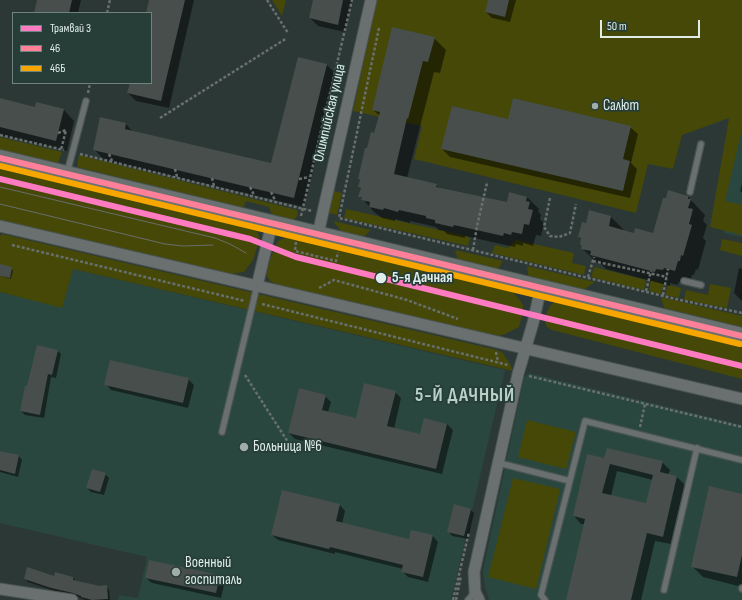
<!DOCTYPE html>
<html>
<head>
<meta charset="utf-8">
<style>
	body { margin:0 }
	#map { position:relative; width:742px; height:600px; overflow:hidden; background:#2c3835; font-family:"Sofia Sans Condensed",sans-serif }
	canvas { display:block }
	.legend { position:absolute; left:12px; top:12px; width:140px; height:72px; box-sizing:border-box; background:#273d37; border:1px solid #71837e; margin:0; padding:5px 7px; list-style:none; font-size:12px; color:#dfece8 }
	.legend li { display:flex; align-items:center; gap:8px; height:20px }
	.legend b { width:20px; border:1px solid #71837e }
	.scale { position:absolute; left:600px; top:20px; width:100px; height:18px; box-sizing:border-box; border:2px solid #dfece8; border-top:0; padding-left:5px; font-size:12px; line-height:14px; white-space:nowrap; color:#dfece8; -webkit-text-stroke:3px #273d37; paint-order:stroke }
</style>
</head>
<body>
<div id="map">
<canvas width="742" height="600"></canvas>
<ul class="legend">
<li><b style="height:5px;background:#fe7ac1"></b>Трамвай 3</li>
<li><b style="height:5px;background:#ff8098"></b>46</li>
<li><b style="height:5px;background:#f7a600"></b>46Б</li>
</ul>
<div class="scale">50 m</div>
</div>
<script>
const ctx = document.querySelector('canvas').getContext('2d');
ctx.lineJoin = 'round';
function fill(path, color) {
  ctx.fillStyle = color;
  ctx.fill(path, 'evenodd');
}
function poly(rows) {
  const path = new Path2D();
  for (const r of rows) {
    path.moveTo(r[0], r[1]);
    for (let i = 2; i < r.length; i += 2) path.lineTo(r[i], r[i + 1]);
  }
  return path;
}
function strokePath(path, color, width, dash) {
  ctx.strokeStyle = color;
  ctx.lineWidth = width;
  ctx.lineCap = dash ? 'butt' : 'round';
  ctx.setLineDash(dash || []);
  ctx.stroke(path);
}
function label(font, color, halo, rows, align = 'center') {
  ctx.font = font + ' "Sofia Sans Condensed",sans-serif';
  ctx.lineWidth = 3.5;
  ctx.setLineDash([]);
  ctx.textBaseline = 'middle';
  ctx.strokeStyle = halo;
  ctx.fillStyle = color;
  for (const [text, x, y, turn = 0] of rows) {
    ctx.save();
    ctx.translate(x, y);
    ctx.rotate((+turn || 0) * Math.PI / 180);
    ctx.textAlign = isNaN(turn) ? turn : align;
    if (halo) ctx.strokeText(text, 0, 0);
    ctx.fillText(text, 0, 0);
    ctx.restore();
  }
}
fill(poly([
	[742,82,742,237,724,233,726,215,714,203],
	[73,269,505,370,451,600,118,600,119,595,138,598,147,557,0,523,0,292,62,307],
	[529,373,742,425,742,600,489,600,485,587,483,571,524,378]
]), '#2a473f');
fill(poly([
	[272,0,286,0,282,16],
	[377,0,742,0,742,129,725,201,742,205,742,235,710,227,729,118,682,135,673,169,648,164,636,213,414,159,422,126,353,111],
	[0,137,62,152,58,163,0,150],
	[79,155,297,210,298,215,294,220,272,215,269,207,246,201,243,208,77,167],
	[0,166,251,226,257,231,259,237,258,245,253,260,244,272,230,274,0,220],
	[334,191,342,193,337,215,329,213],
	[346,209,470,237,468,246,344,218],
	[333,221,371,230,363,237,352,235,341,231],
	[2,234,493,349,502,352,510,364,513,371,73,269,62,308,0,292,0,236],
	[295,236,507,286,519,299,523,305,522,316,519,327,503,335,489,337,281,287,270,281,266,274,271,257,278,241,287,237],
	[722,239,742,243,742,256,720,250],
	[516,240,574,253,572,263,586,266,584,275,492,253,495,245,508,248],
	[455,250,503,261,498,269,458,260],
	[527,266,595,282,583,290,528,276],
	[594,267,646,280,644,290,591,277],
	[651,280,664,284,661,294,649,291],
	[710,284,731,288,727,308,684,300,686,290,708,295],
	[668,285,681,288,679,298,665,295],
	[661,297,742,316,742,327,664,308],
	[561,299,742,341,742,379,552,330,547,327,545,322,547,312,550,306,556,300],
	[527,420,576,432,566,469,518,457],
	[513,478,560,489,536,589,488,577]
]), '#454807');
fill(poly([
	[38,0,81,0,78,13,35,13],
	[150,0,194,0,169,108,136,101,128,93,131,83,151,83,151,13,147,13],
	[314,0,352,0,345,32,318,26,310,18],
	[489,0,516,0,510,22,492,18,486,12],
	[434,38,446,50,440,73,434,72,407,178,436,185,440,189,507,204,527,197,539,209,538,211,541,215,540,219,544,223,541,236,536,235,533,246,523,243,523,246,516,244,515,247,465,236,465,238,447,234,444,231,439,230,436,227,410,221,410,223,395,219,395,221,382,218,374,212,360,196,361,189,359,187,360,181,359,179,368,150,375,134,380,116,373,110],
	[327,65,337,75,304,207,104,160,94,149,126,124,133,132,272,164],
	[0,99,36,108,64,110,74,121,67,151,0,135],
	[509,120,630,127,638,134,631,163,637,169,630,198,450,157,442,149],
	[742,183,742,193,740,191],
	[688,197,705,215,703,221,707,225,703,238,706,241,698,270,696,269,694,275,692,275,690,285,678,282,678,285,670,283,670,286,606,269,601,264,597,263,582,248,583,246,581,244,582,240,579,237,587,224,611,217,625,231,635,234,654,235],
	[1,266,13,270,11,279,0,276],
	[739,268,742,269,742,301,734,293],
	[58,351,61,354,56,378,51,377,44,418,25,415,21,411,28,387],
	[188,379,194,385,188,408,111,390,106,384],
	[395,392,401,398,394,429,420,435,447,424,453,430,442,474,295,439,289,433,325,396,331,402,328,412,357,419],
	[0,452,19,456,22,460,18,477,0,472],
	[605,460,662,462,670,470,668,475,677,477,685,485,671,544,655,541,641,600,567,600,585,524,581,524,574,516],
	[617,471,653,480,647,504,611,496],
	[105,474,109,478,104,495,91,492,87,488],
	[742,495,742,587,703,577,692,566],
	[340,505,345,511,342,524,410,540,433,536,438,542,428,582,408,577,402,571,403,569,335,552,335,554,278,540,272,535],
	[470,509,474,513,468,539,452,536,449,532],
	[219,576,225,581,221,598,152,583,146,578],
	[55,577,73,578,76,581,100,587,106,586,109,590,110,600,85,600,77,596,55,591,28,582,25,579]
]), '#0007');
fill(poly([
	[37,0,72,0,69,13,34,13],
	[149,0,185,0,161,101,127,93,130,83,151,83,151,13,146,13],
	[313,0,343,0,338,25,309,18],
	[488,0,509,0,505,17,485,12],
	[392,27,435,37,428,62,423,61,408,119,407,118,394,174,437,184,436,187,507,202,509,192,527,197,526,201,530,202,528,209,533,210,529,225,524,224,522,234,512,232,511,235,504,233,503,236,454,225,453,227,435,223,435,220,426,218,426,216,399,210,398,212,384,208,383,210,369,207,370,202,361,200,362,197,358,197,361,188,358,187,360,180,358,179,365,148,367,148,371,132,374,133,380,112,372,110],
	[298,57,327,64,294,198,93,150,100,117,126,123,125,129,271,163],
	[0,98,35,107,36,102,64,109,56,141,0,127],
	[513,98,631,126,623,159,630,161,623,191,441,149,452,106,508,119],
	[668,190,688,196,688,199,691,199,688,208,693,209,689,224,692,225,683,256,681,255,680,261,678,261,675,271,664,268,663,270,656,269,655,272,590,255,591,251,581,249,582,245,580,245,581,238,578,237,582,222,586,223,589,210,611,216,609,226,634,233,635,228,653,233,663,198,666,198],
	[0,264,12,267,10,278,0,276],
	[37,345,58,350,52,375,48,374,40,415,20,411,25,386,27,386],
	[110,360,189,378,183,403,104,385],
	[364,383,396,391,387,426,420,434,424,418,447,424,436,469,288,433,299,388,326,395,322,410,356,418],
	[607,448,663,461,660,472,677,476,663,537,647,533,631,600,566,600,585,519,573,516,587,454,604,458],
	[610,464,653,475,646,503,602,493],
	[0,451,19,455,15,474,0,470],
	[92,469,106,473,100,492,86,488],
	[709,486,742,494,742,555,737,577,691,567],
	[282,490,340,504,336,521,409,539,411,530,433,535,423,577,401,572,403,565,330,547,329,549,271,535],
	[454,504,471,509,464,536,447,532],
	[149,560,220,575,216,593,145,578],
	[27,567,54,576,55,572,73,577,73,580,100,586,107,585,108,599,92,600,81,597,81,596,73,593,51,588,24,579]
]), '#474e4b');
const lane = poly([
	[67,173,86,101],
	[690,192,701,144],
	[684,281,701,285],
	[222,432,257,286],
	[499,463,570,481],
	[742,589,742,588],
	[664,590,697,448],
	[468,600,475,592],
	[545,600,541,595,585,421,742,460]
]);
const street = poly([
	[0,226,742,399],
	[318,234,371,0],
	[257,286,272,223],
	[0,589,72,600],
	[479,600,475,592,474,572,518,374,533,323,541,287]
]);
const secondary = poly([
	[0,158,742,336]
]);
strokePath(lane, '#495451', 8);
strokePath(street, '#495451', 13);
strokePath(secondary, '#495451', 18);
strokePath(poly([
	[267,0,288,33],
	[107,13,110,0],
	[379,28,339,218,680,300,742,313],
	[88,93,90,83],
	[160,118,287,38],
	[58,133,66,130,61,150],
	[0,135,64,150],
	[80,154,312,211],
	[109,154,112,161],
	[175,169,177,177],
	[212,178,214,186],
	[299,179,309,177],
	[250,187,254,195],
	[271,192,275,200],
	[550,198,544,227,550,236,559,237,570,233,576,204],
	[301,216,352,0],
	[296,242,295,251,336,261,338,252],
	[12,245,245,301],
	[473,250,477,226,487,183],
	[593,261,667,277],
	[588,277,594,257],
	[319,288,334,280,407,300,458,319],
	[646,291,651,271],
	[663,295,668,269],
	[262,304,508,365],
	[496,352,498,362],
	[245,375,293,450],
	[529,376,742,427],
	[640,427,645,404],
	[453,600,469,532],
	[456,600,461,576]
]), '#686f6e', 2.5, [3, 2]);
strokePath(lane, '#6a6f70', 5.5);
strokePath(street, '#6a6f70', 11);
strokePath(secondary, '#6b7171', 16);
strokePath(poly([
	[0,187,215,238,230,244,246,253],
	[0,204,165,244,183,246,213,245]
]), '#686e6c', 1);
strokePath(poly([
	[0,158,742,336]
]), '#ff8098', 6);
strokePath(poly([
	[0,166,740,344]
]), '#f7a600', 6);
strokePath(poly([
	[0,179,250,239,296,257,742,366]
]), '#fe7ac1', 6);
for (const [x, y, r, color] of [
	[595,106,4,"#a0ada9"],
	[381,278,6,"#dfece8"],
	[244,447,5,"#a0ada9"],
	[176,572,5,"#a0ada9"]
]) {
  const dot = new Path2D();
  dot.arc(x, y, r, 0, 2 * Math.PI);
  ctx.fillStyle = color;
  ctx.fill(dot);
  strokePath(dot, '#273d37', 1.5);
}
label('15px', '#dfece8', '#273d37', [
	["Салют",603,106],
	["Больница №6",253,447],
	["Военный",185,563],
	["госпиталь",185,580]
], 'left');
label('15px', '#dfece8', '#273d37', [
	["Олимпийская улица",330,113,-77]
]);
label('bold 15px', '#dfece8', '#273d37', [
	["5-я Дачная",392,278]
], 'left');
ctx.letterSpacing = '1px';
label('bold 19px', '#b7d1c9', '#273d37', [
	["5-Й ДАЧНЫЙ",465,396]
]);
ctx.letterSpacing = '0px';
</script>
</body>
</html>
